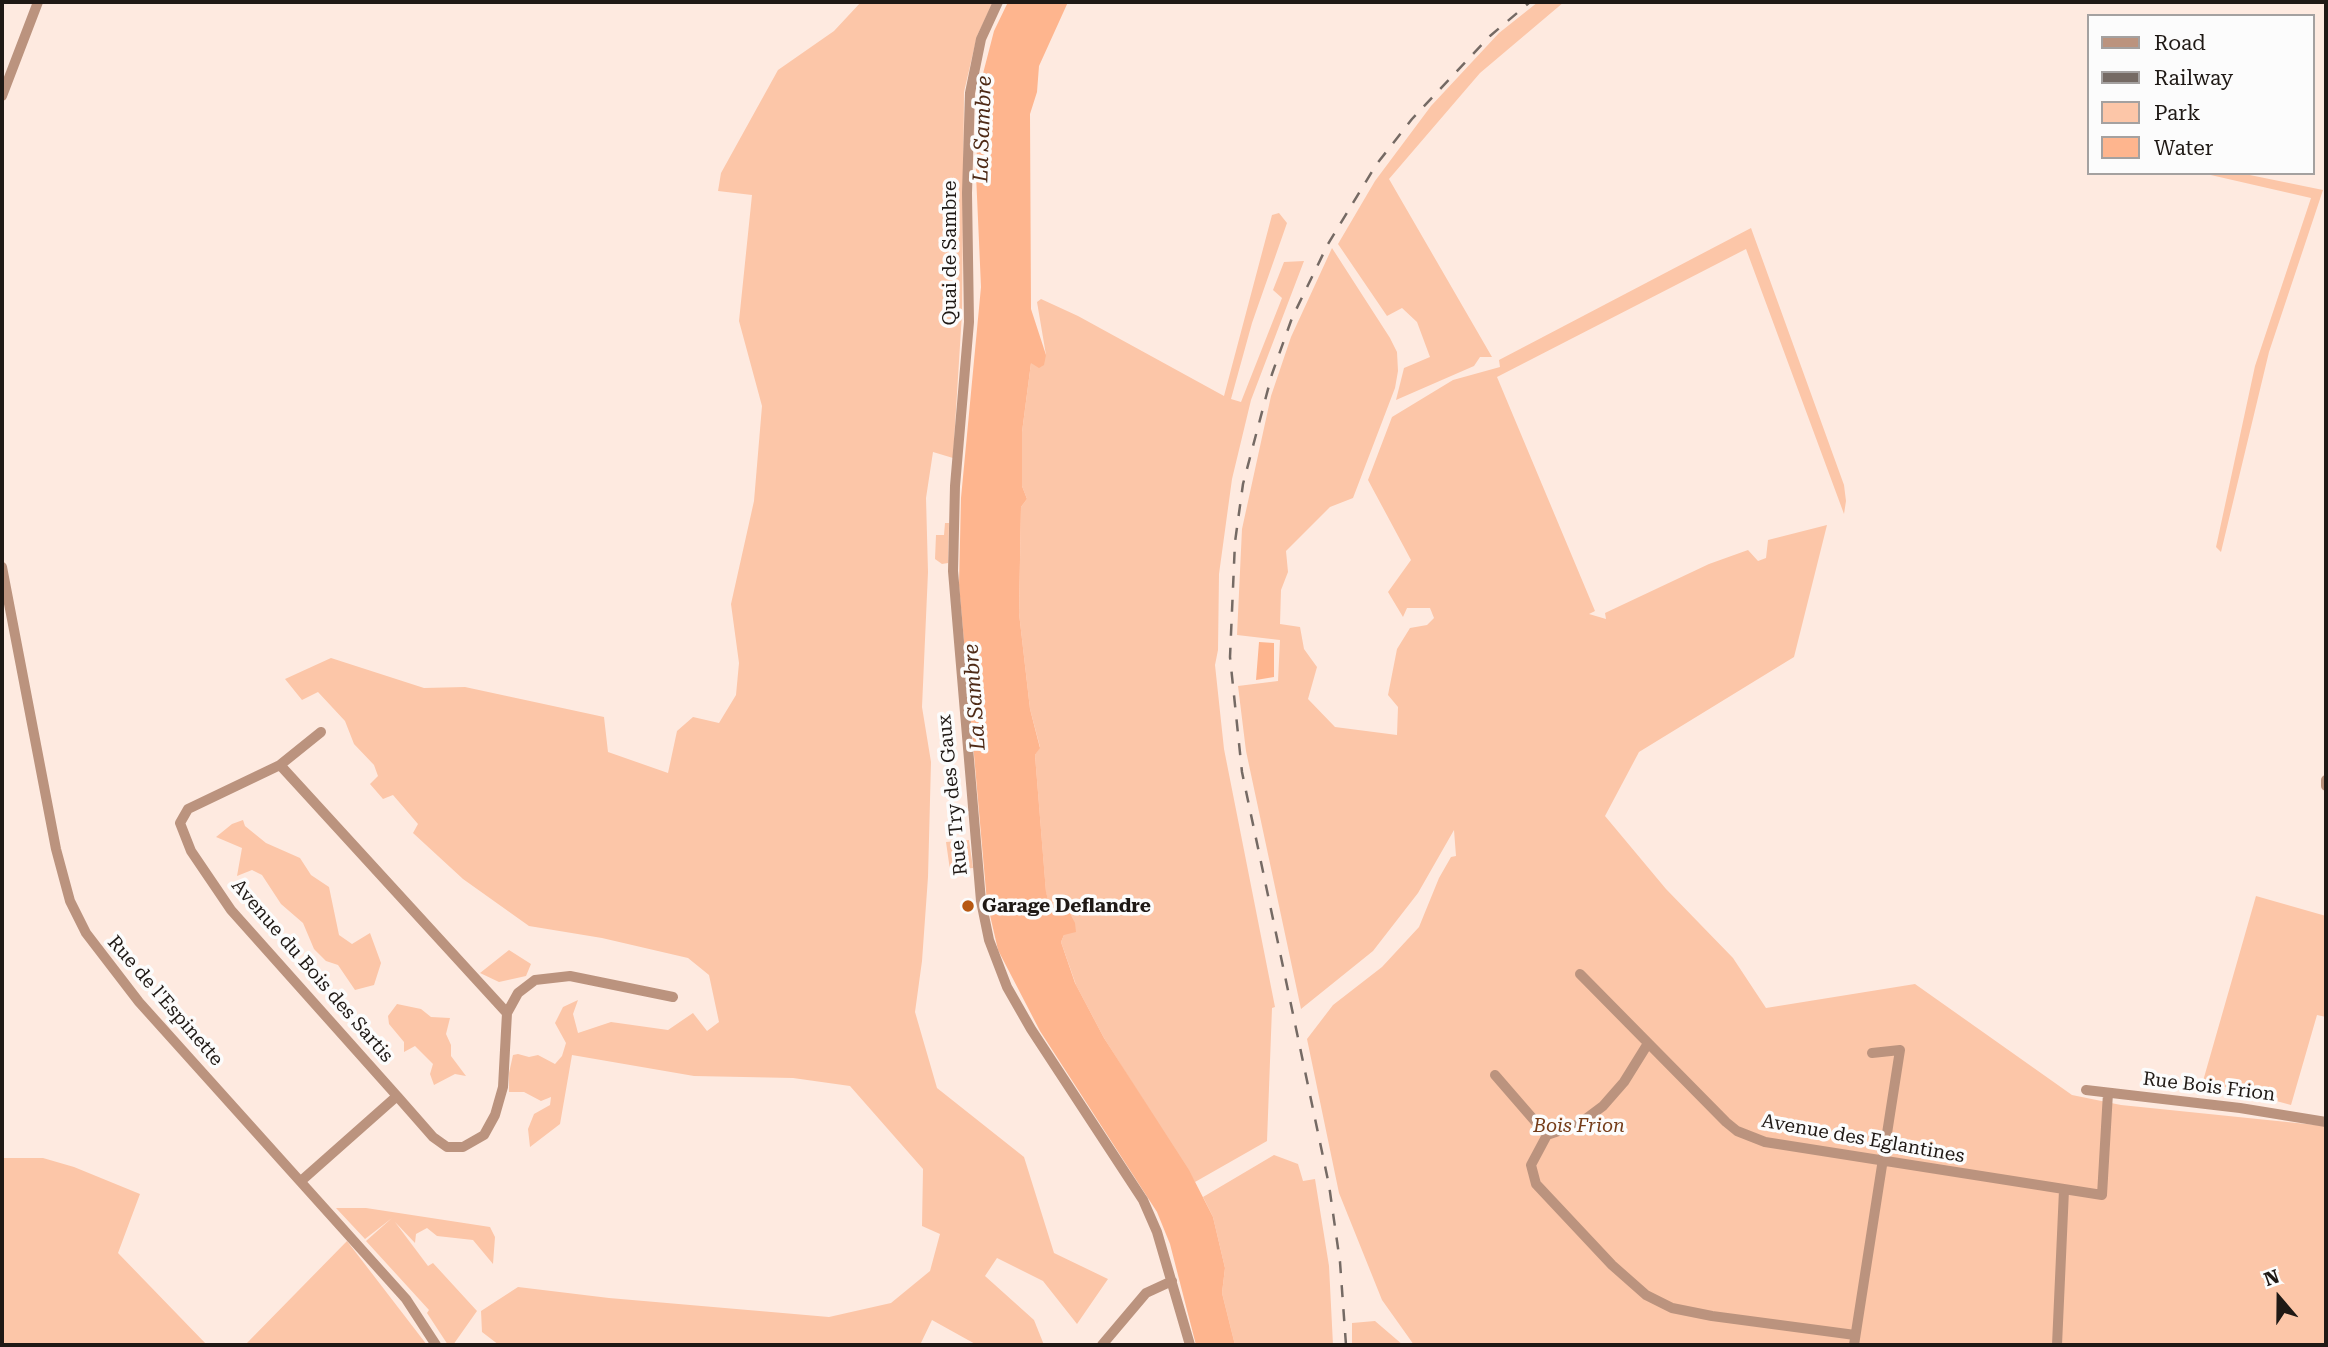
<!DOCTYPE html>
<html>
<head>
<meta charset="utf-8">
<style>
	body { margin:0 }
	#map { position:relative; width:2328px; height:1347px; overflow:hidden; background:#feeae0; font-family:"Roboto Serif",serif }
	canvas { display:block }
	.frame { position:absolute; inset:0; border:4px solid #1f1915; pointer-events:none }
	.legend { position:absolute; left:2087px; top:14px; width:228px; height:161px; box-sizing:border-box; background:#fcfcfc; border:2px solid #a4a1a0; margin:0; padding:9px 12px; list-style:none; font-size:21px; color:#1f1915 }
	.legend li { display:flex; align-items:center; gap:14px; height:35px }
	.legend b { width:35px; border:2px solid #a4a1a0 }
	.north { position:absolute; left:2244px; top:1263px; width:70px; height:70px; -webkit-text-stroke:5px #fcfcfc; paint-order:stroke; rotate:340deg; font-size:19px; font-weight:700; line-height:28px; text-align:center; color:#1f1915 }
	.north::after { content:''; display:block; margin:auto; width:24px; height:32px; background:#1f1915; clip-path:polygon(50% 0,100% 100%,50% 72%,0 100%) }
</style>
</head>
<body>
<div id="map">
<canvas width="2328" height="1347"></canvas>
<div class="frame"></div>
<ul class="legend">
<li><b style="height:9px;background:#bb937e"></b>Road</li>
<li><b style="height:9px;background:#756a64"></b>Railway</li>
<li><b style="height:19px;background:#fcc6a8"></b>Park</li>
<li><b style="height:19px;background:#feb58e"></b>Water</li>
</ul>
<div class="north">N</div>
</div>
<script>
const ctx = document.querySelector('canvas').getContext('2d');
ctx.lineJoin = 'round';
function fill(path, color) {
  ctx.fillStyle = color;
  ctx.fill(path, 'evenodd');
}
function poly(rows) {
  const path = new Path2D();
  for (const r of rows) {
    path.moveTo(r[0], r[1]);
    for (let i = 2; i < r.length; i += 2) path.lineTo(r[i], r[i + 1]);
  }
  return path;
}
function strokePath(path, color, width, dash) {
  ctx.strokeStyle = color;
  ctx.lineWidth = width;
  ctx.lineCap = dash ? 'butt' : 'round';
  ctx.setLineDash(dash || []);
  ctx.stroke(path);
}
function label(font, color, halo, rows, align = 'center') {
  ctx.font = font + ' "Roboto Serif",serif';
  ctx.lineWidth = 7;
  ctx.setLineDash([]);
  ctx.textBaseline = 'middle';
  ctx.strokeStyle = halo;
  ctx.fillStyle = color;
  for (const [text, x, y, turn = 0] of rows) {
    ctx.save();
    ctx.translate(x, y);
    ctx.rotate((+turn || 0) * Math.PI / 180);
    ctx.textAlign = isNaN(turn) ? turn : align;
    if (halo) ctx.strokeText(text, 0, 0);
    ctx.fillText(text, 0, 0);
    ctx.restore();
  }
}
fill(poly([
	[861,2,993,2,977,36,964,92,962,313,953,458,933,452,926,498,928,572,922,707,931,762,928,877,922,961,915,1012,937,1088,1024,1157,1054,1253,1108,1279,1077,1324,1043,1281,997,1258,985,1276,1034,1320,1044,1345,977,1345,932,1320,920,1345,499,1345,482,1332,481,1311,518,1287,609,1298,829,1317,891,1303,930,1271,940,1234,922,1226,923,1169,850,1086,793,1078,694,1076,572,1055,560,1124,530,1147,528,1129,534,1114,550,1105,551,1097,541,1101,524,1092,509,1092,509,1073,513,1055,518,1054,529,1057,538,1055,555,1064,562,1056,566,1043,555,1023,563,1007,578,1000,573,1014,578,1033,611,1022,668,1030,693,1013,707,1031,719,1022,709,975,688,958,602,938,529,926,463,879,413,833,418,824,393,795,383,799,370,784,378,776,374,765,354,744,345,721,318,692,302,700,285,679,331,658,424,688,465,687,604,717,608,752,668,773,677,731,693,717,719,723,736,695,739,663,731,604,754,501,762,406,739,321,752,195,718,191,721,173,778,70,834,31],
	[1538,2,1564,2,1480,73,1389,179,1492,357,1480,357,1474,366,1396,400,1404,368,1430,357,1417,322,1402,308,1387,316,1338,244,1375,181,1431,106,1499,33],
	[2202,173,2240,173,2323,190,2269,352,2221,552,2216,547,2255,366,2311,198],
	[1279,213,1287,223,1252,323,1231,399,1241,402,1282,298,1273,290,1284,262,1304,261,1251,400,1232,479,1219,574,1218,650,1215,665,1224,749,1275,1007,1272,1008,1267,1141,1195,1182,1104,1038,1076,985,1061,942,1064,935,1054,904,1049,903,1046,893,1035,755,1040,747,1030,709,1019,613,1021,507,1027,499,1022,486,1022,432,1031,363,1046,355,1037,302,1041,299,1078,316,1224,396,1272,215],
	[1751,228,1844,485,1846,501,1844,514,1746,249,1497,377,1595,611,1589,614,1606,619,1605,613,1709,564,1748,550,1758,561,1766,558,1768,540,1827,525,1794,657,1639,752,1605,816,1666,889,1733,958,1766,1008,1915,984,2072,1095,2121,1105,2326,1126,2326,1345,1414,1345,1382,1300,1339,1193,1307,1039,1333,1005,1382,967,1419,927,1439,878,1451,857,1456,856,1454,830,1418,893,1373,951,1301,1009,1246,751,1238,686,1278,681,1280,640,1237,635,1242,529,1271,396,1291,337,1332,248,1390,338,1397,352,1398,371,1395,388,1353,498,1330,507,1286,551,1288,572,1281,590,1280,624,1300,627,1304,649,1317,667,1308,699,1335,727,1397,735,1398,707,1388,695,1397,649,1410,628,1427,625,1434,618,1430,608,1407,608,1403,617,1388,592,1411,560,1368,480,1392,417,1453,380,1500,367,1499,360],
	[945,523,949,523,948,563,942,564,935,559,936,535,944,535],
	[243,820,245,826,266,843,300,858,311,875,329,887,339,935,352,944,370,933,381,963,374,985,355,990,338,965,326,961,314,949,303,923,281,904,262,875,252,870,237,876,242,848,216,837,232,824],
	[969,840,973,868,950,870,946,842],
	[2256,896,2326,916,2326,1017,2317,1015,2291,1105,2203,1081],
	[509,950,531,964,526,976,499,982,480,973],
	[397,1004,421,1009,431,1017,450,1018,446,1034,451,1045,451,1056,466,1076,455,1074,434,1085,430,1074,433,1064,415,1046,404,1052,404,1042,389,1024,388,1016],
	[1274,1155,1298,1164,1303,1181,1315,1179,1329,1266,1333,1345,1235,1345,1222,1293,1225,1268,1213,1217,1203,1197],
	[2,1158,43,1158,74,1167,140,1194,118,1253,207,1345,2,1345],
	[336,1208,366,1208,490,1227,495,1237,493,1264,473,1240,437,1236,427,1228,416,1234,415,1243,395,1222,428,1266,433,1263,477,1311,453,1345,448,1345,427,1313,429,1310,366,1241,392,1218,365,1239],
	[347,1241,427,1345,245,1345],
	[1375,1321,1403,1345,1352,1345,1352,1323]
]), '#fcc6a8');
fill(poly([
	[1008,2,1068,2,1039,66,1037,92,1030,114,1031,309,1046,355,1044,365,1039,368,1031,363,1022,432,1022,486,1027,499,1021,507,1019,613,1030,709,1040,748,1035,755,1046,892,1049,903,1058,902,1066,906,1075,923,1076,932,1064,935,1061,942,1075,983,1104,1038,1189,1170,1213,1217,1225,1268,1222,1293,1235,1345,1196,1345,1170,1244,1157,1212,1040,1031,998,950,987,902,959,585,961,498,981,287,976,174,979,89,994,31],
	[1259,642,1274,643,1274,677,1256,680]
]), '#feb58e');
strokePath(poly([
	[998,2,981,39,970,93,967,193,969,322,955,486,953,571,981,901,989,940,1007,987,1031,1029,1143,1200,1157,1232,1190,1345],
	[2,96,38,2],
	[2,567,56,849,70,901,86,933,139,1002,406,1299,436,1345],
	[321,732,280,765,188,809,180,823,191,851,231,910,397,1096],
	[280,765,507,1013],
	[2326,780,2326,786],
	[1580,974,1726,1122,1737,1131,1765,1142,2102,1195,2108,1093],
	[1495,1075,1547,1135],
	[2086,1090,2240,1108,2326,1122],
	[1547,1135,1531,1165,1536,1184,1612,1265,1646,1295,1672,1308,1712,1316,1855,1335],
	[1547,1135,1579,1124,1603,1106,1624,1082,1647,1045],
	[301,1181,397,1096,433,1137,447,1147,463,1147,484,1135,495,1115,503,1087,507,1013,518,993,535,980,570,976,673,997],
	[1102,1345,1146,1293,1172,1281],
	[1854,1345,1900,1050,1872,1053],
	[2057,1345,2064,1190]
]), '#bb937e', 10);
strokePath(poly([
	[1346,1345,1340,1262,1329,1185,1242,772,1230,657,1235,542,1243,484,1272,374,1292,318,1328,244,1376,165,1412,119,1490,36,1530,2]
]), '#756a64', 2.5, [12, 12]);
for (const [x, y, r, color] of [
	[968,906,7,"#b75812"]
]) {
  const dot = new Path2D();
  dot.arc(x, y, r, 0, 2 * Math.PI);
  ctx.fillStyle = color;
  ctx.fill(dot);
  strokePath(dot, '#fcfcfc', 2.5);
}
label('19px', '#1f1915', '#fcfcfc', [
	["Quai de Sambre",950,253,-90],
	["Rue Try des Gaux",953,795,-96],
	["Avenue du Bois des Sartis",312,971,49],
	["Rue de l'Espinette",165,1001,49],
	["Rue Bois Frion",2209,1087,7],
	["Avenue des Eglantines",1863,1139,10]
]);
label('bold 19px', '#1f1915', '#fcfcfc', [
	["Garage Deflandre",982,906]
], 'left');
label('italic 19px', '#753c18', '#fcfcfc', [
	["Bois Frion",1579,1126]
]);
label('italic 21px', '#4d2915', '#fcfcfc', [
	["La Sambre",983,129,-88],
	["La Sambre",975,697,-94]
]);
</script>
</body>
</html>
